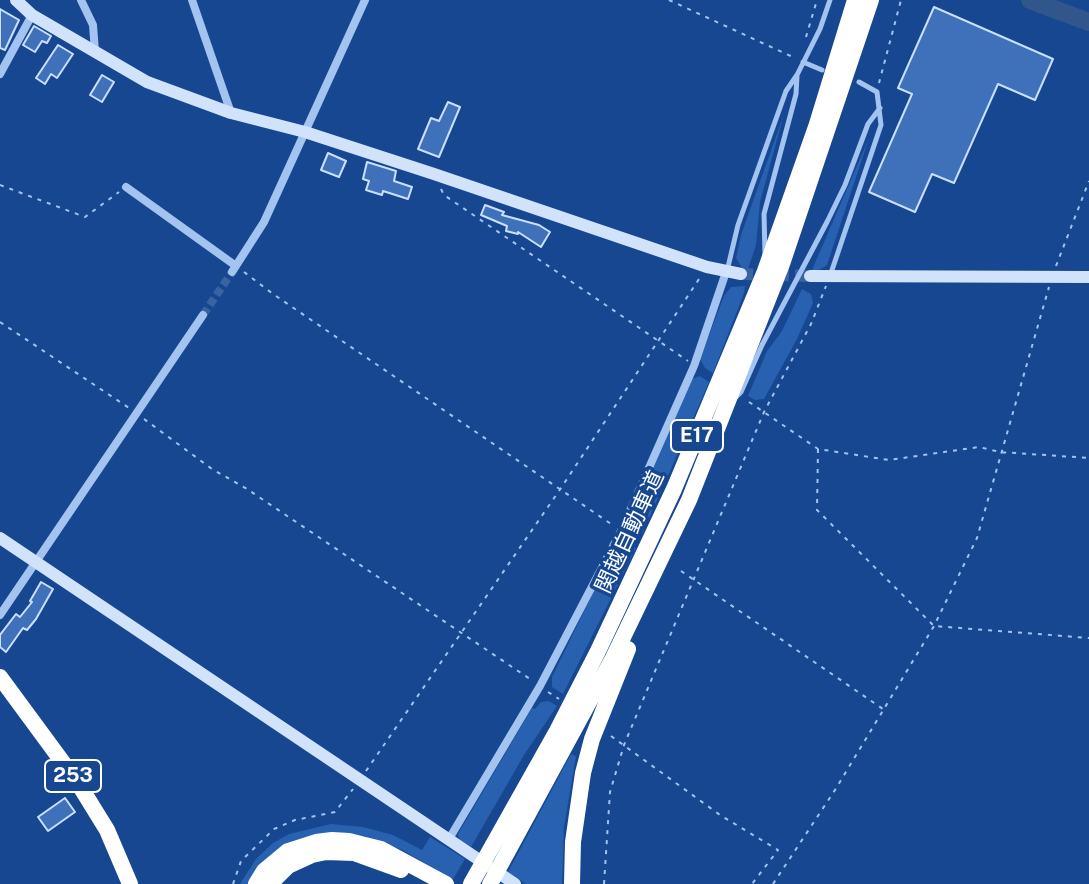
<!DOCTYPE html>
<html>
<head>
<meta charset="utf-8">
<style>
	body { margin:0 }
	canvas { display:block; background:#164790 }
</style>
</head>
<body>
<canvas width="1089" height="884"></canvas>
<script>
const ctx = document.querySelector('canvas').getContext('2d');
ctx.lineJoin = 'round';
function fill(path, color) {
  ctx.fillStyle = color;
  ctx.fill(path, 'evenodd');
}
function poly(rows) {
  const path = new Path2D();
  for (const r of rows) {
    path.moveTo(r[0], r[1]);
    for (let i = 2; i < r.length; i += 2) path.lineTo(r[i], r[i + 1]);
  }
  return path;
}
function strokePath(path, color, width, dash) {
  ctx.strokeStyle = color;
  ctx.lineWidth = width;
  ctx.lineCap = dash ? 'butt' : 'round';
  ctx.setLineDash(dash || []);
  ctx.stroke(path);
}
function label(font, color, halo, rows, align = 'center') {
  ctx.font = font + ' "Public Sans","Noto Sans JP",sans-serif';
  ctx.lineWidth = 7;
  ctx.setLineDash([]);
  ctx.textBaseline = 'middle';
  ctx.strokeStyle = halo;
  ctx.fillStyle = color;
  for (const [text, x, y, turn = 0] of rows) {
    ctx.save();
    ctx.translate(x, y);
    ctx.rotate((+turn || 0) * Math.PI / 180);
    ctx.textAlign = isNaN(turn) ? turn : align;
    if (halo) ctx.strokeText(text, 0, 0);
    ctx.fillText(text, 0, 0);
    ctx.restore();
  }
}
fill(poly([
	[784,114,760,202,756,245,748,269,742,268,736,258,741,235],
	[869,138,827,265,819,270,812,270],
	[745,286,744,293,713,373,705,368,700,359,724,296,731,287],
	[802,289,811,294,813,303,797,339,764,399,755,400,748,396,767,351,782,331],
	[700,376,709,382,671,469,642,534,631,530,630,517,692,379],
	[627,543,636,548,563,694,552,687,552,677,614,550],
	[549,701,557,706,524,755,471,847,459,840,458,834,532,708,535,709,541,702],
	[571,754,576,756,564,827,562,884,526,884,508,872],
	[331,824,363,827,393,835,422,850,430,837,465,859,453,879,402,850,365,836,349,834,249,884,240,884,256,859,273,843,289,834]
]), '#2861af');
strokePath(poly([
	[1030,0,1089,22]
]), '#31568b', 18);
const building = poly([
	[934,7,1053,59,1035,100,998,84,954,183,932,174,915,212,869,192,912,94,898,88,934,7],
	[0,9,19,20,5,50,0,48,0,9],
	[34,26,51,36,47,43,42,41,35,52,23,45,34,26],
	[58,45,73,54,57,78,51,74,45,84,36,78,58,45],
	[102,75,114,82,102,102,90,95,102,75],
	[448,102,460,107,439,157,418,149,431,118,439,121,448,102],
	[328,153,346,161,339,177,321,170,328,153],
	[367,162,396,171,394,181,412,187,408,199,383,191,382,195,366,190,369,181,363,179,367,162],
	[485,205,504,212,502,215,539,225,550,232,541,247,518,232,518,234,506,231,507,226,481,215,485,205],
	[41,582,53,589,36,619,27,630,23,628,6,652,0,647,0,635,16,614,20,617,32,602,30,601,41,582],
	[65,798,75,812,48,831,38,817,65,798]
]);
fill(building, '#3e71b9');
strokePath(building, '#cadffb', 2);
strokePath(poly([
	[203,315,232,272]
]), '#3963a1', 8, [8, 4]);
strokePath(poly([
	[741,274,810,276]
]), '#3963a1', 12, [12, 6]);
strokePath(poly([
	[669,0,795,58],
	[806,37,817,0],
	[879,83,901,0],
	[0,185,85,217,119,192],
	[441,189,444,195,688,361],
	[1056,266,1089,181],
	[244,272,273,294,614,526],
	[0,322,129,408],
	[749,402,818,449,889,460,979,447,1000,452,1089,458],
	[144,419,212,469,247,489,533,681],
	[818,449,817,510,934,626,1089,638],
	[681,571,883,709],
	[548,692,559,699],
	[611,736,720,815,778,850,752,884],
	[366,771,561,488,701,276],
	[233,884,241,861,274,829,295,820,335,812,353,789],
	[604,884,610,792,624,745,764,412,811,324,826,286],
	[773,884,835,790,934,626,977,538,1049,287]
]), '#a3c3f0', 2, [4, 6]);
strokePath(poly([
	[803,62,822,70],
	[765,254,764,214,796,94,797,76],
	[727,271,738,225,786,91,797,75,820,29,830,0],
	[830,276,881,125,877,92,859,82],
	[736,397,741,392,762,345,827,222,845,185,868,124,880,108]
]), '#a3c3f0', 5);
strokePath(poly([
	[81,0,93,25,95,52],
	[192,0,231,113],
	[0,74,32,15],
	[126,187,236,266],
	[232,272,264,222,365,0],
	[0,615,203,315],
	[449,839,540,686,621,531,694,366,726,272]
]), '#a3c3f0', 8);
strokePath(poly([
	[16,0,32,15,147,82,231,113,305,132,434,174,707,267,741,274],
	[810,276,1089,277],
	[0,538,515,884]
]), '#d1e2fb', 12);
strokePath(poly([
	[0,677,78,783,107,830,130,884],
	[256,884,264,871,288,851,316,842,332,840,349,841,381,849,446,884],
	[270,884,288,866,312,855,326,852,354,853,401,870],
	[471,884,557,731,598,651,674,489,765,271,816,127,855,0],
	[490,884,613,658,689,500,782,264,871,0],
	[572,884,573,842,583,773,592,739,628,649]
]), '#fff', 16);
for (const [x, y, w] of [
	[697,436,52],
	[73,776,56]
]) {
  const box = new Path2D();
  box.roundRect(x - w / 2, y - 16, w, 32, 6);
  ctx.fillStyle = '#164790';
  ctx.fill(box);
  strokePath(box, '#fff', 2);
}
label('bold 20px', '#fff', null, [
	["E17",697,436],
	["253",73,776]
]);
label('22px', '#fff', '#164790', [
	["関越自動車道",630,532,-65]
]);
</script>
</body>
</html>
